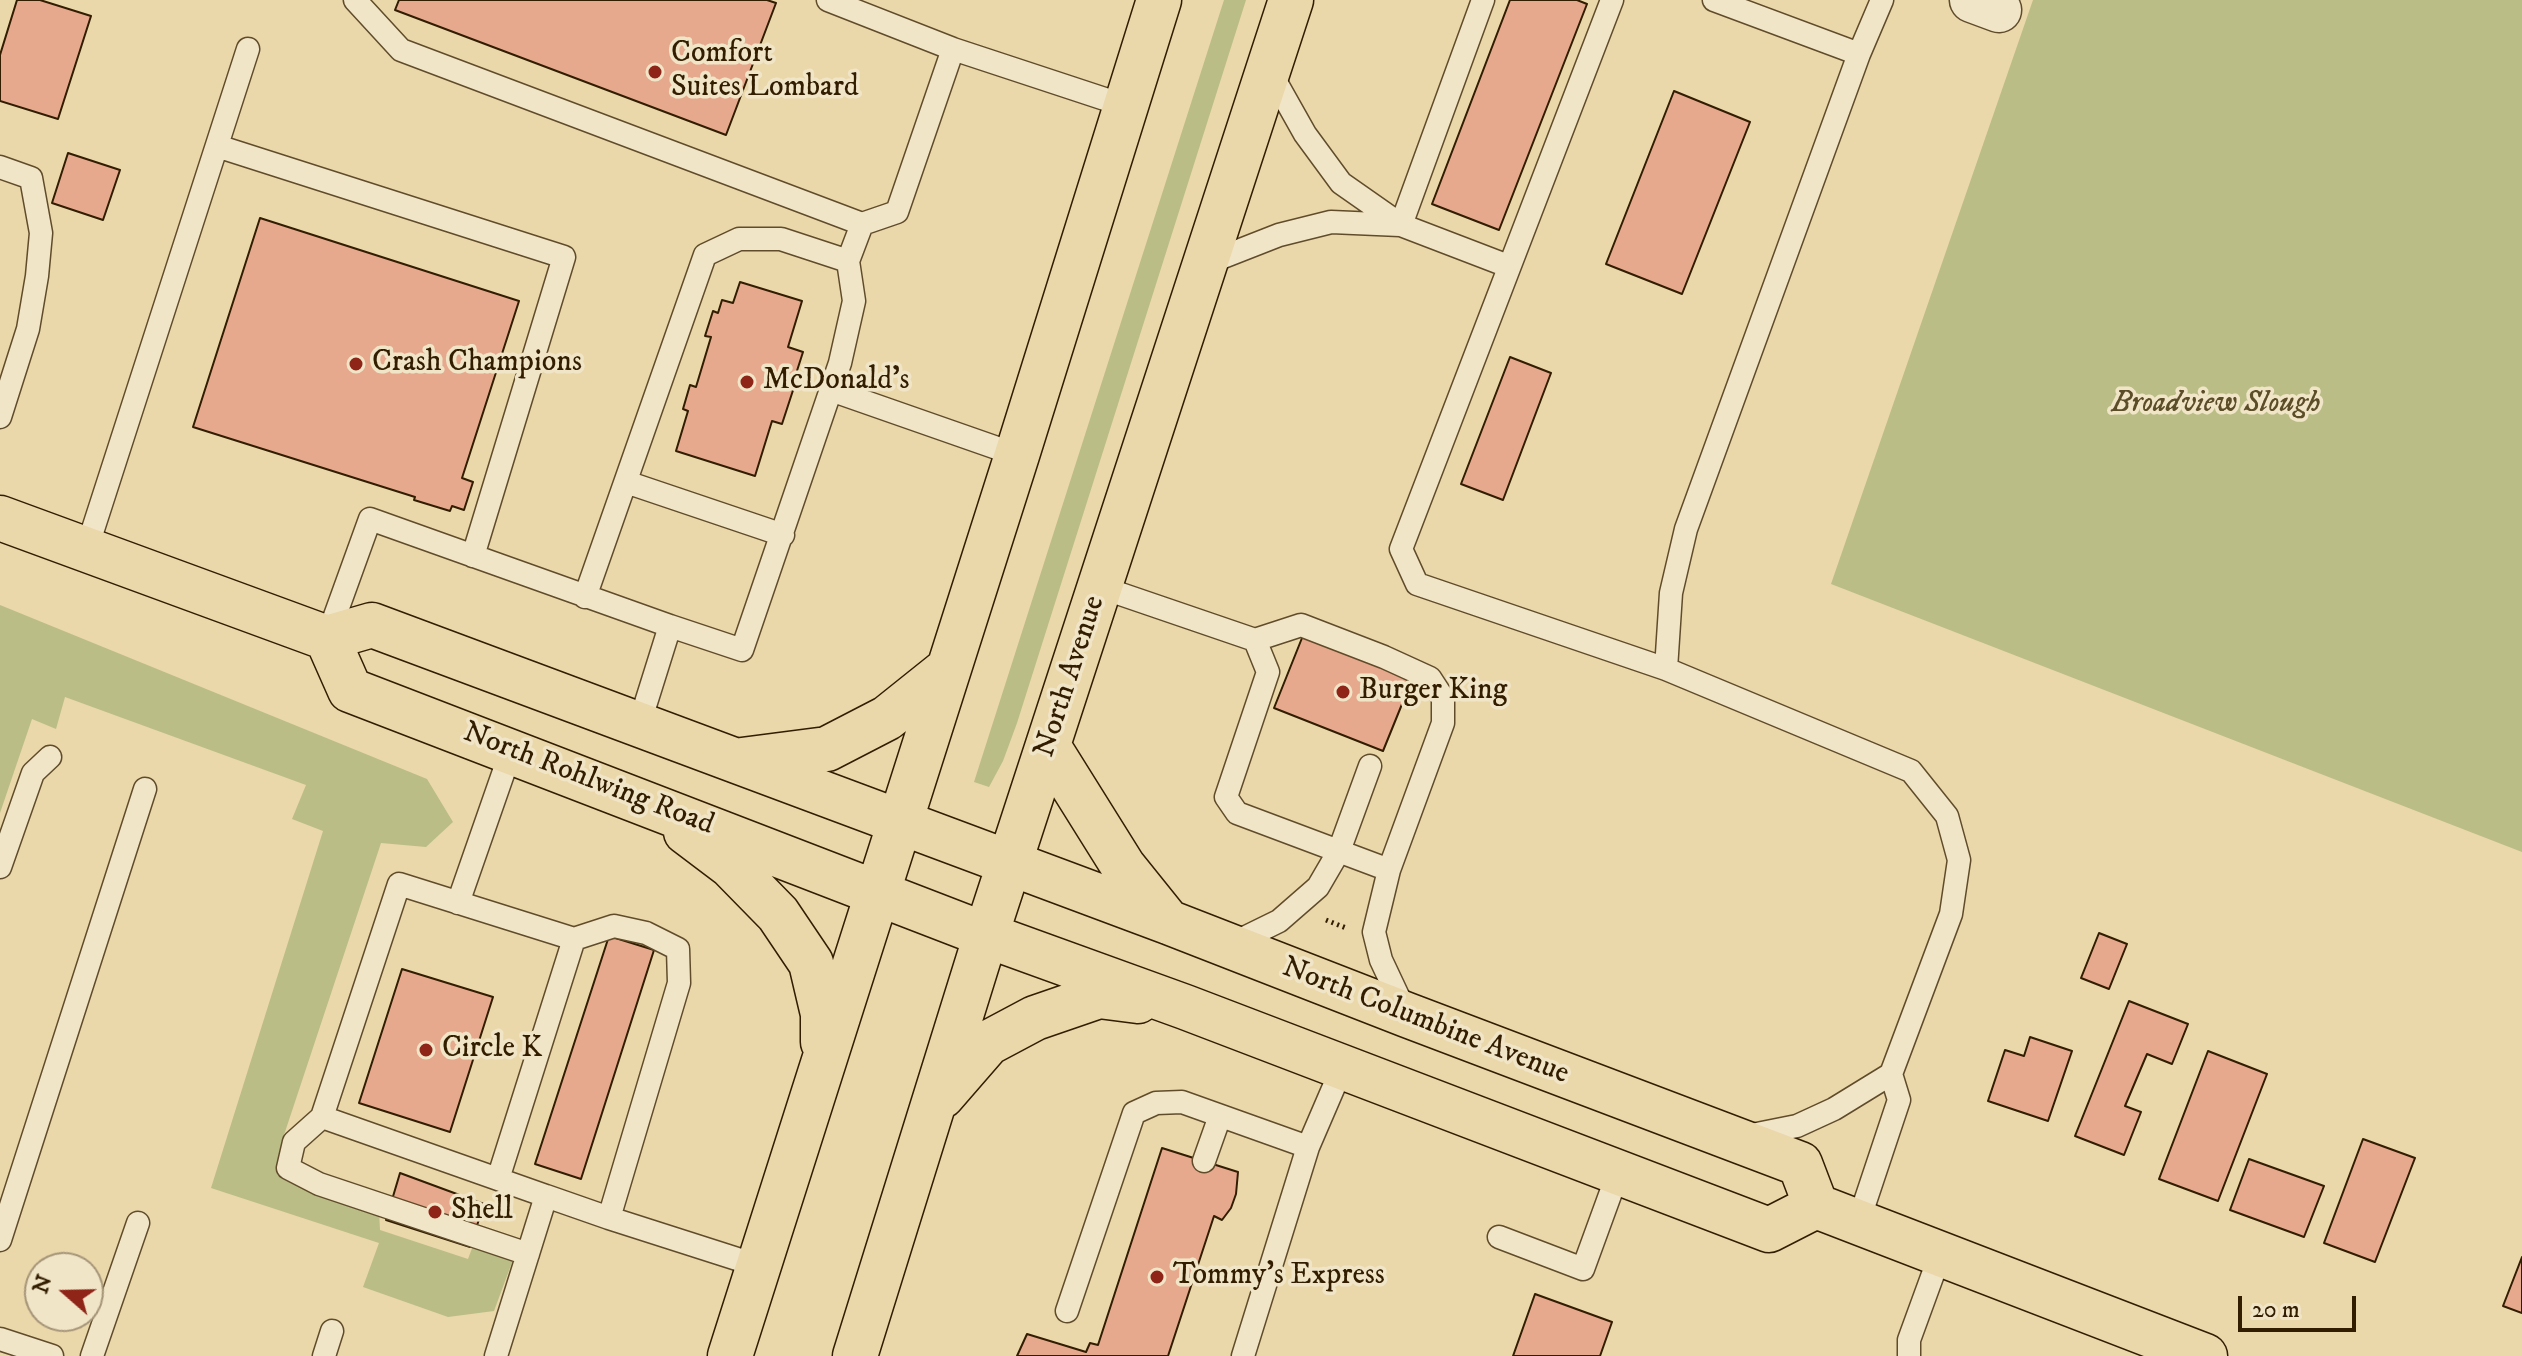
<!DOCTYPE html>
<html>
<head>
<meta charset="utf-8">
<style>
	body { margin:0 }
	#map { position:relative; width:2522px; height:1356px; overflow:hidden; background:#ead7aa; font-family:"IM FELL DW Pica",serif }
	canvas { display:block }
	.north { position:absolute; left:24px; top:1252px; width:80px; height:80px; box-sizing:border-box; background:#f1e5c8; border:2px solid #a59578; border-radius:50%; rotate:290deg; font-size:22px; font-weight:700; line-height:32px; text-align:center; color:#321d00 }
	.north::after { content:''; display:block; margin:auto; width:28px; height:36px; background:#8f2418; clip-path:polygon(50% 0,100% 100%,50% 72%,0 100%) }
	.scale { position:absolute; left:2238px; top:1296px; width:118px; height:36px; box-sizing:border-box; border:4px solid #321d00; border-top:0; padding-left:10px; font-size:24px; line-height:28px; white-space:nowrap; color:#321d00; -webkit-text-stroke:6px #f1e5c8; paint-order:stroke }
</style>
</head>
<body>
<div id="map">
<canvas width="2522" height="1356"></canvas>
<div class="north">N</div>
<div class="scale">20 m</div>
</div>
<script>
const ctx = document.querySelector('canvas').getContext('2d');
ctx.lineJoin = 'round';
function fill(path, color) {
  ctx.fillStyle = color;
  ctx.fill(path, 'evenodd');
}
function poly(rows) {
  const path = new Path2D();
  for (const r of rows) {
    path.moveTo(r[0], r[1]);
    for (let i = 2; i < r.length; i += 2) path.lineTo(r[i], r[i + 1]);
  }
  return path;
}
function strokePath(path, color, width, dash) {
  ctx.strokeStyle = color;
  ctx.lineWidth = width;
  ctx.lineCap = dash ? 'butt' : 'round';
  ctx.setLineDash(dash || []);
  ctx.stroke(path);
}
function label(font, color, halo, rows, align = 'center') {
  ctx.font = font + ' "IM FELL DW Pica",serif';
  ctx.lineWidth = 7;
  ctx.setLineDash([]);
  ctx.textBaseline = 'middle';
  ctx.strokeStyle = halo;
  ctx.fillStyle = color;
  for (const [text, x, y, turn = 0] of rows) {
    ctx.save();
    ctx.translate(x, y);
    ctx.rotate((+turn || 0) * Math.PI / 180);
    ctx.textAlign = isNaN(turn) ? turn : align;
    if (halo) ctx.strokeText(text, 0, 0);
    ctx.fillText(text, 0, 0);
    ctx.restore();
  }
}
fill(poly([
	[1224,0,1246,0,1017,723,1003,761,989,787,974,782],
	[2033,0,2522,0,2522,852,1831,584],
	[0,605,427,779,453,822,426,847,381,843,281,1144,284,1177,379,1211,380,1230,468,1259,474,1243,514,1257,494,1311,448,1317,363,1287,379,1243,211,1188,323,831,292,819,306,785,65,697,56,729,32,719,0,813]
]), '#babd86');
const building = poly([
	[17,0,40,0,91,16,58,119,0,101,0,55,17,0],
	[399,0,767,0,776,3,726,135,395,10,399,0],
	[1510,0,1577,0,1587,4,1499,230,1432,204,1510,0],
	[1674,91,1750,122,1682,294,1606,264,1674,91],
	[68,153,120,170,103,220,52,203,68,153],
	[260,218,519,301,462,478,473,482,464,510,452,506,450,511,414,500,415,497,193,427,260,218],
	[740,282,802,301,788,347,803,352,795,377,797,378,782,424,772,421,755,476,676,451,688,411,683,409,690,385,696,387,711,337,705,336,713,311,718,313,722,300,733,303,740,282],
	[1510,357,1551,373,1503,500,1461,484,1510,357],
	[1304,633,1413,677,1383,751,1274,708,1304,633],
	[2099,933,2127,944,2109,989,2081,978,2099,933],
	[609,936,654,950,581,1179,535,1164,609,936],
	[402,969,493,997,450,1132,359,1103,402,969],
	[2129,1001,2188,1024,2172,1064,2147,1054,2125,1106,2141,1112,2124,1155,2075,1136,2129,1001],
	[2030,1037,2072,1051,2048,1121,1988,1101,2005,1050,2024,1056,2030,1037],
	[2208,1051,2267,1074,2218,1201,2159,1179,2208,1051],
	[2363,1139,2415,1158,2375,1262,2324,1243,2363,1139],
	[1162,1148,1238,1172,1236,1194,1231,1208,1222,1220,1214,1216,1168,1356,1017,1356,1027,1334,1086,1352,1090,1343,1098,1345,1162,1148],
	[2249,1159,2324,1186,2304,1237,2230,1210,2249,1159],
	[400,1173,484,1204,470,1247,386,1220,400,1173],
	[2522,1257,2522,1313,2503,1306,2522,1257],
	[1535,1294,1612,1322,1600,1356,1513,1356,1535,1294]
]);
fill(building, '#e6a98d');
strokePath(building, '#321d00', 2);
const service = poly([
	[355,0,401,50,862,224,897,212,953,49],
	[828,0,953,49,1126,106],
	[1483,0,1401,225,1508,266],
	[1612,0,1401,549,1417,584,1666,669],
	[1714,0,1859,54],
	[1269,70,1305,134,1341,183,1401,225],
	[217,146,564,257,473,556],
	[0,167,31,178,41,233,37,276,28,329,0,417],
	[848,261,862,224],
	[1205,264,1279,235,1331,222,1400,225],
	[831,390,1017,455],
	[626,482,783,535],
	[86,551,248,49],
	[1100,587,1255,640,1268,672,1226,797,1237,813,1389,870],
	[585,597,705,255,739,239,781,239,848,261,854,301,840,363,742,650,670,626],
	[327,638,370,519,670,626,639,725],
	[1255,640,1301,625,1384,657,1430,678,1443,698,1443,723,1389,870,1374,932,1381,960,1405,1011],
	[0,867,33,773,50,757],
	[458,903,511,751],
	[1230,945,1279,921,1318,887,1339,851,1370,766],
	[322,1117,294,1142,288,1168,319,1184,528,1254],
	[1747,1136,1797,1126,1834,1109,1891,1074,1951,914,1959,860,1947,816,1911,771,1666,669,1671,593,1686,529,1859,54,1882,0],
	[1204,1161,1220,1116],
	[498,1179,574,939],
	[609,1218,759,1266],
	[1858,1223,1899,1100,1891,1074],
	[1499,1237,1583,1269,1618,1173],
	[0,1240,145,789],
	[1067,1311,1134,1113,1156,1103,1182,1102,1308,1147],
	[0,1339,52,1356],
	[92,1356,138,1223],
	[324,1356,332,1331],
	[496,1356,546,1196,322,1117,399,884,574,939,614,926,646,933,678,949,679,983,609,1218,546,1196],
	[1243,1356,1308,1147,1342,1068],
	[1909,1356,1909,1340,1940,1255]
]);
const minor = poly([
	[1972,0,1999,10]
]);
const primary = poly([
	[0,518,327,638,372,625,1168,922,1407,1015,1800,1164,1816,1206,2205,1356],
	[327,638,350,690,986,935,1185,1007,1769,1230,1816,1206],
	[1048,746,1123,866,1168,922],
	[742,760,827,749,887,718,947,670],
	[686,832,731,866,778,914,811,963,823,1014,823,1042],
	[942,1096,988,1043,1035,1018,1099,996,1138,1001],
	[730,1356,1017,455,1159,0],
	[855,1356,986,935,1291,0]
]);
strokePath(service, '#604c2a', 25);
strokePath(minor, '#604c2a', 47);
strokePath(primary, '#321d00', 47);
strokePath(poly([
	[1326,920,1346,928]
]), '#321d00', 5, [2, 4]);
strokePath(service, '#f1e5c8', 22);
strokePath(minor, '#f1e5c8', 44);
strokePath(primary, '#ead7aa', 44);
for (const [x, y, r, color] of [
	[655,72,8,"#8f2418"],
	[356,364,8,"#8f2418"],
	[747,382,8,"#8f2418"],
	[1343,692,8,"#8f2418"],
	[426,1050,8,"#8f2418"],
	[435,1212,8,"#8f2418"],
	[1157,1277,8,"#8f2418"]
]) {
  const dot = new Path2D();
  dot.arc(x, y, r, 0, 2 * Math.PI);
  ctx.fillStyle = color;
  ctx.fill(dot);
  strokePath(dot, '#f1e5c8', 3);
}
label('30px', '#321d00', '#f1e5c8', [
	["Comfort",671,55],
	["Suites Lombard",671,89],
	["Crash Champions",372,364],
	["McDonald's",763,382],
	["Burger King",1359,692],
	["Circle K",442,1050],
	["Shell",451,1212],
	["Tommy's Express",1173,1277]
], 'left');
label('italic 30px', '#5b4d28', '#f1e5c8', [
	["Broadview Slough",2216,405]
]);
label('30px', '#321d00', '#f1e5c8', [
	["North Avenue",1071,677,-72],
	["North Rohlwing Road",588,780,21],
	["North Columbine Avenue",1425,1022,21]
]);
</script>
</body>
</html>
